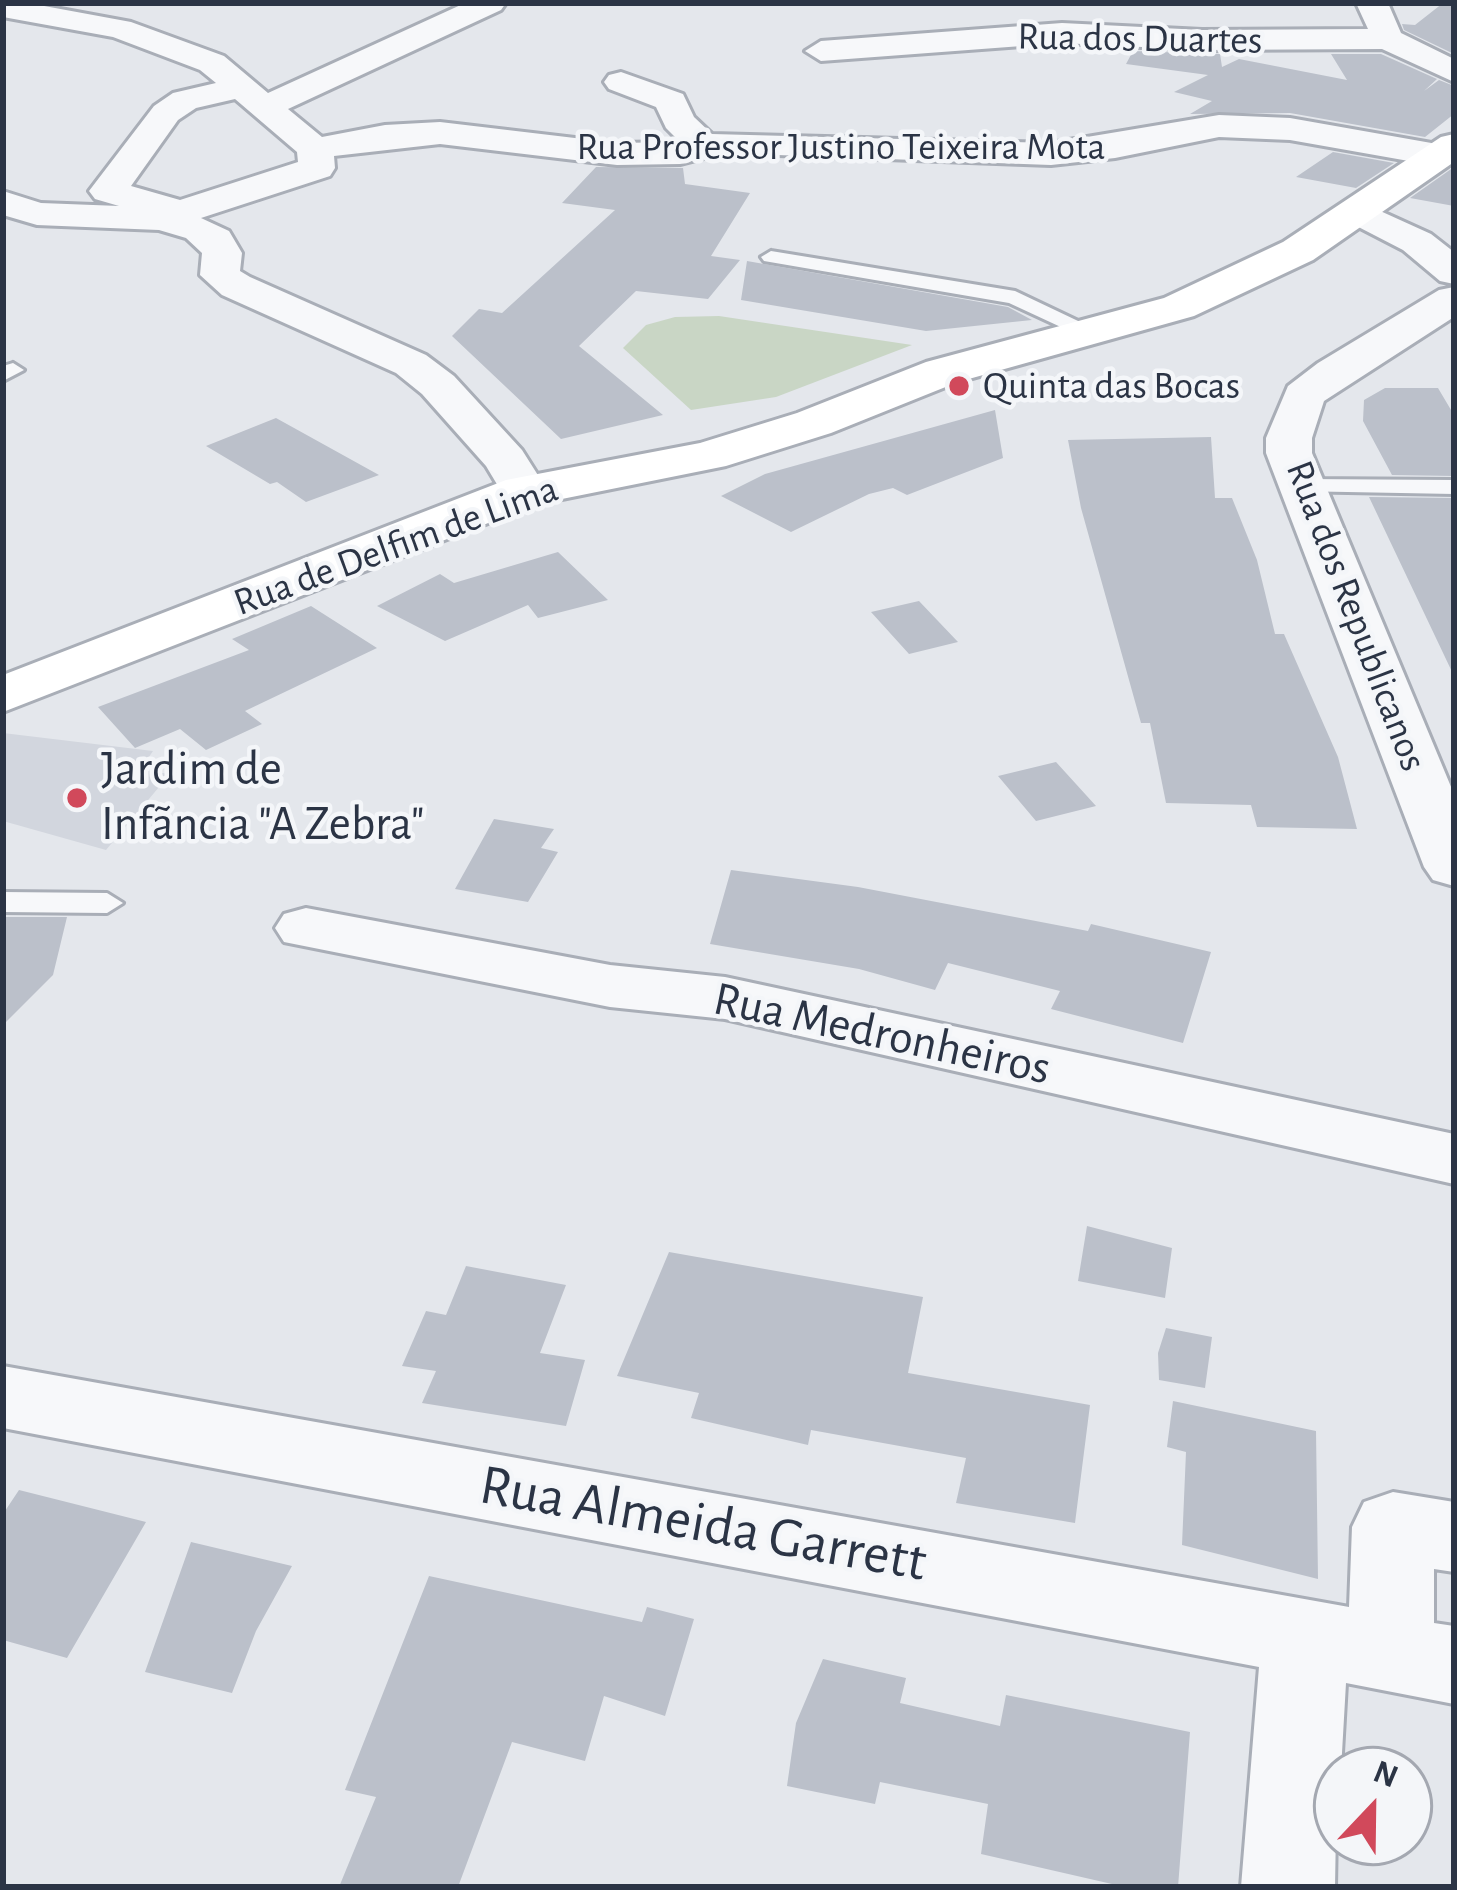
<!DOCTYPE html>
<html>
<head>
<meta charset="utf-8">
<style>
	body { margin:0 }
	#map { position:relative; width:1457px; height:1890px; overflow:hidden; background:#e4e7ec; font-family:"Alegreya Sans",sans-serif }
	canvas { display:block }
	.frame { position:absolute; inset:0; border:6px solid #2b3445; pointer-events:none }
	.north { position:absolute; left:1313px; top:1746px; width:120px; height:120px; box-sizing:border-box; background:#f4f6f9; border:3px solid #a4a8b1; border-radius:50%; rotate:22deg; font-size:33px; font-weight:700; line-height:48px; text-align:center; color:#2b3445 }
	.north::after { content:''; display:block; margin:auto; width:42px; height:54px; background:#d1495b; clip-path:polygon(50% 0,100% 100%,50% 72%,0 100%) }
</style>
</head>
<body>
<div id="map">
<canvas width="1457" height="1890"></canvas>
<div class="frame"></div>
<div class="north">N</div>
</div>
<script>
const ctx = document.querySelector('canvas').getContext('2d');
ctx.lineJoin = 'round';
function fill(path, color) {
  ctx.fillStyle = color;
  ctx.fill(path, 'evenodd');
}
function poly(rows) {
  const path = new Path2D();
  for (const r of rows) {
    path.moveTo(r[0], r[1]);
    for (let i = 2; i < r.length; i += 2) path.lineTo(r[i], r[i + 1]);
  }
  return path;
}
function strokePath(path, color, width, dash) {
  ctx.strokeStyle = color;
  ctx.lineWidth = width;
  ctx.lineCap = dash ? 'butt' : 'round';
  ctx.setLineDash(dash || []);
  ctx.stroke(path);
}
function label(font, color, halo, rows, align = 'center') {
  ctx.font = font + ' "Alegreya Sans",sans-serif';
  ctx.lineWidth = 9;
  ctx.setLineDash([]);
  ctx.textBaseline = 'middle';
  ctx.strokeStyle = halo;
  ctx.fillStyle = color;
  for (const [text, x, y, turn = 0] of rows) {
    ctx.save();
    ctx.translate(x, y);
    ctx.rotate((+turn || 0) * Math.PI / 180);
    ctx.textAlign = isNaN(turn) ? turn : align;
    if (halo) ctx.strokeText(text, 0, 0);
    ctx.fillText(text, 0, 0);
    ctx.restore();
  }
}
fill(poly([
	[3,733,153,751,140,770,170,774,106,850,3,821]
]), '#d2d6de');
fill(poly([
	[719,316,912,345,776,397,691,410,623,348,646,325,675,317]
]), '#c9d6c5');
fill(poly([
	[1443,3,1454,3,1454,54,1404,30,1402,24,1415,25],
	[1133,51,1220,54,1222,67,1239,59,1347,80,1331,54,1381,54,1437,79,1424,91,1439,80,1454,86,1454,114,1425,137,1290,113,1190,114,1212,101,1174,92,1208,75,1126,64],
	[1333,152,1394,163,1356,188,1296,177],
	[596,167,683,168,685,184,750,193,711,256,740,260,708,299,636,291,579,346,663,415,561,439,452,336,479,309,502,313,615,210,562,203],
	[1454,167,1454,206,1410,198],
	[747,261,1008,307,1032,320,926,331,741,300],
	[1385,388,1438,388,1454,415,1454,476,1392,475,1363,421,1364,400],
	[995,410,1003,458,907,495,893,488,869,494,791,532,721,496,765,474],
	[276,418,379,475,306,502,277,482,270,484,206,446],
	[1211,437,1215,498,1232,498,1257,560,1275,634,1284,634,1338,757,1357,829,1257,827,1251,805,1166,803,1150,723,1141,723,1081,508,1068,440],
	[1369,497,1454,498,1454,676],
	[558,552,608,600,538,618,528,605,445,641,377,606,440,574,454,583],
	[919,601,958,642,909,654,871,612],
	[311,606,377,648,245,711,262,724,206,750,180,729,135,748,98,707,249,650,232,639],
	[1056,762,1096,806,1036,821,998,776],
	[494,819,554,829,541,848,558,852,528,902,455,889],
	[731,870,858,887,1088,931,1091,924,1211,952,1183,1043,1051,1009,1060,991,948,963,935,990,859,969,710,944],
	[3,917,67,917,53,975,3,1025],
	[1087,1226,1172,1248,1165,1298,1078,1281],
	[669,1252,923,1297,908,1373,1090,1405,1075,1523,956,1503,966,1458,811,1430,808,1445,691,1418,699,1393,617,1376],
	[466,1266,566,1285,540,1353,585,1360,566,1426,422,1403,436,1371,402,1366,426,1311,446,1315],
	[1166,1328,1212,1337,1205,1388,1159,1380,1158,1353],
	[1173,1401,1316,1431,1318,1579,1182,1545,1186,1452,1167,1447],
	[19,1490,146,1522,67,1658,3,1640,3,1514],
	[191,1542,292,1566,256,1631,232,1693,145,1672],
	[429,1576,642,1622,647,1607,694,1619,665,1716,604,1696,585,1761,512,1742,458,1887,339,1887,376,1797,345,1790],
	[823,1659,906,1678,900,1703,1000,1726,1006,1695,1190,1732,1178,1887,1125,1887,981,1854,988,1804,880,1782,875,1804,787,1786,796,1723]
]), '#bbc0ca');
const service = poly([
	[771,251,1015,291,1097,330,1094,335,1078,335,1009,303,764,261,761,257,771,251],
	[13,363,24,370,3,381,3,366,13,363],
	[1303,479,1454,480,1454,494,1294,491,1291,486,1294,481,1303,479],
	[3,892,107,893,123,903,107,913,3,912,3,892]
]);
const minor = poly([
	[3,3,28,3,131,22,224,56,268,93,465,3,506,3,501,10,288,109,322,137,385,125,440,122,617,143,680,142,666,128,656,107,609,89,604,82,609,75,621,72,683,94,694,117,712,134,1051,143,1219,115,1290,118,1437,144,1450,147,1454,157,1437,166,1290,140,1219,137,1115,158,1051,165,723,153,680,164,617,165,440,144,334,156,335,168,330,176,201,218,229,231,242,253,240,271,250,277,426,355,454,376,522,450,548,491,541,501,524,505,507,501,486,466,422,394,396,373,222,295,200,275,202,253,186,238,159,230,37,225,3,215,3,191,41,203,119,206,95,199,89,191,154,106,173,93,216,83,200,70,113,37,3,17,3,3],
	[235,99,297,152,298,162,180,200,131,186,178,120,196,108,235,99],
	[1356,3,1388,3,1401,33,1454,59,1454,82,1382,49,1202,50,1062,43,821,61,805,51,821,41,1062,23,1202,30,1368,29,1356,3],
	[1356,200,1431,234,1454,252,1454,284,1440,281,1403,250,1343,219,1337,211,1343,203,1356,200],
	[1454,287,1454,317,1324,401,1312,438,1312,453,1454,794,1454,886,1433,880,1424,867,1266,453,1266,438,1288,386,1318,363,1439,290,1454,287],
	[306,908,610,965,725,977,1454,1134,1454,1184,725,1019,610,1007,284,942,275,928,284,914,306,908],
	[3,1366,1349,1607,1352,1527,1364,1502,1393,1492,1454,1502,1454,1572,1434,1569,1434,1623,1454,1626,1454,1704,1346,1683,1341,1770,1337,1770,1335,1887,1241,1887,1259,1667,3,1428,3,1366]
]);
const secondary = poly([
	[1454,134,1454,162,1313,260,1194,316,958,382,831,433,726,466,537,504,3,712,3,675,506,480,700,443,797,413,926,362,1164,298,1283,242,1441,137,1454,134]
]);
strokePath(service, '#a9aeb7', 6);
strokePath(minor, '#a9aeb7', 6);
strokePath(secondary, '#a9aeb7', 6);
fill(service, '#f7f8fa');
fill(minor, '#f7f8fa');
fill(secondary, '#fff');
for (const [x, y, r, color] of [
	[959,386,12,"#d1495b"],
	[77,798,12,"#d1495b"]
]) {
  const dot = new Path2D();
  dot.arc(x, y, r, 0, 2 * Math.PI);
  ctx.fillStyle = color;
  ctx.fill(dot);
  strokePath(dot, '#f4f6f9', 4.5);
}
label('39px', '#2b3445', '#f4f6f9', [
	["Rua dos Duartes",1140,39,1],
	["Rua Professor Justino Teixeira Mota",841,147],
	["Rua de Delfim de Lima",396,546,-20],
	["Rua dos Republicanos",1356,616,69]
]);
label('39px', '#2b3445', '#f4f6f9', [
	["Quinta das Bocas",983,386]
], 'left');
label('48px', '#2b3445', '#f4f6f9', [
	["Jardim de",101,770],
	["Infãncia \"A Zebra\"",101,825]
], 'left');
label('48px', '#2b3445', '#f4f6f9', [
	["Rua Medronheiros",882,1034,12]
]);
label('57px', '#2b3445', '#f4f6f9', [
	["Rua Almeida Garrett",703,1524,10]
]);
</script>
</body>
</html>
